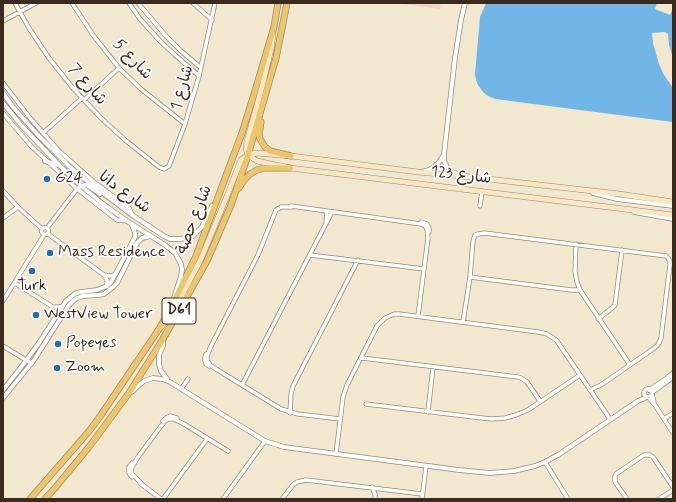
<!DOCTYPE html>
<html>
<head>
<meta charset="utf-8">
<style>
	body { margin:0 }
	#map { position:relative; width:676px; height:502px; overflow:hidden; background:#f2e8d0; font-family:Mynerve,sans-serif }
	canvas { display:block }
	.frame { position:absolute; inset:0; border:4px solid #3b2a1e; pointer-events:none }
</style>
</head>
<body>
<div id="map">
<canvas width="676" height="502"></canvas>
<div class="frame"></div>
</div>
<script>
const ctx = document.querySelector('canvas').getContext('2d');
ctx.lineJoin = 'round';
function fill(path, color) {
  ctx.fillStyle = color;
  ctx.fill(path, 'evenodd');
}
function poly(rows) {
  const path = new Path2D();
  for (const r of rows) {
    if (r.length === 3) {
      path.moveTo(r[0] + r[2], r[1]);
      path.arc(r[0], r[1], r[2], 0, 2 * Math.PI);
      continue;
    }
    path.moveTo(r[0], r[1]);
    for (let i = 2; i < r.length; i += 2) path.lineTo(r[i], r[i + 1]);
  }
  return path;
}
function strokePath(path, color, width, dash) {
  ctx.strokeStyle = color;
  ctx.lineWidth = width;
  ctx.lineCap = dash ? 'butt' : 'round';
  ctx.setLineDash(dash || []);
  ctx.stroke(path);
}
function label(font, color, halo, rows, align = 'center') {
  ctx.font = font + ' Mynerve,"Playpen Sans Arabic",sans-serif';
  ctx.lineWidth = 3.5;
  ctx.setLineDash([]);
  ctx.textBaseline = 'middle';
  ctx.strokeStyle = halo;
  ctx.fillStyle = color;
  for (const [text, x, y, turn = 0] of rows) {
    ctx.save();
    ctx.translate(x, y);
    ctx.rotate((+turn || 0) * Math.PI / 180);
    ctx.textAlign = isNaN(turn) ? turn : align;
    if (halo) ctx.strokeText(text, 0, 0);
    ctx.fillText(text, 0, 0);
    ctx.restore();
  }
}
fill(poly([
	[394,3,441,3,440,9]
]), '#f7d1c8');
fill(poly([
	[486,3,657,3,655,9,670,15,673,8,673,58,669,45,668,34,665,32,652,33,653,43,659,64,664,75,673,88,673,122,495,99,488,96,483,92,478,85,476,80,475,74,480,17]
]), '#71b6e7');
const minor = poly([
	[15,3,29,28,49,58,72,87,84,100,101,118,125,140,159,167,164,169,169,166,185,124,199,76,215,3],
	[72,3,93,35,119,68,141,89,185,124],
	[129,3,140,19,161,42,175,55,199,76],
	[138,3,166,36,180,50,201,68],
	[193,3,212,20],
	[3,21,36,3],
	[3,83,30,118,58,150,94,182,129,208,132,214],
	[84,100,119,68],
	[3,113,31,146,76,188,117,220,127,221],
	[43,133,82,98],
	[3,191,18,207,42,229],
	[291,206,421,224,425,226,427,229,428,240],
	[480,206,482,191],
	[292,207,281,207,276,210,258,255,211,346,207,356,207,360,210,365,216,369,281,409,298,414,340,419],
	[3,218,18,207],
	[421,222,427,224,429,228,429,232],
	[326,223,327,211],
	[45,231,3.5],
	[47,228,77,189,81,186],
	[48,234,104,275,111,276,116,274],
	[576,244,575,272,577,282,580,290,630,365],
	[310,255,318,256,424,269],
	[104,275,107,280,107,286],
	[470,277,571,290,580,290],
	[15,283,53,307,58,307,63,306],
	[3,301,44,235],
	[418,316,428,238],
	[598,319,612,308,615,305,622,250],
	[463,322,470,277,473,241,475,235,478,234,484,233,666,256,668,258,670,261,670,265,661,338,658,345,653,349,601,385,590,390],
	[3,346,31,363],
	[206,354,205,357,205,361,206,364,209,366],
	[362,358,518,377,521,378,527,382,540,401],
	[242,385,332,212],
	[181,389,188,379],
	[652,394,654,402],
	[648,397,655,405,673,433],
	[366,404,482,418,492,419,505,418,516,415,528,410,580,375],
	[428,412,433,367],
	[290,413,291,394,293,386,358,260],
	[664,419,673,413],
	[163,421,166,418,170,416,177,418],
	[336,454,343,397,347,385,377,326,385,318,394,314,399,314,538,332,547,334,556,340,559,344,610,419],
	[545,462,568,499],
	[132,463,129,467,129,473,132,477],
	[140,483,161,499],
	[141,483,132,474,131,470,132,467,138,457,158,430,165,421,169,419,174,419,184,424,228,451],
	[372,487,375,494,375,499],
	[163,499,207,439],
	[223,499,265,441],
	[282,499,293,485,297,482,306,480,422,494],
	[422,499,426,466],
	[627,499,615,482,615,476,616,474,644,455,650,455,653,457,673,487],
	[659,499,673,490]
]);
const tertiary = poly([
	[3,93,13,107,38,135,70,167,87,181,132,215,164,236,170,239,181,239,187,238,193,236,202,227,212,206],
	[3,103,21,125,60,166,81,186,103,204,127,221,165,245,175,253,181,264,182,270,181,276,174,298],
	[45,161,58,165],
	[422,172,429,170,434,167,439,162,443,156],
	[458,174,452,172,447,167,444,161,444,154,455,58,461,20,465,3],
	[81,186,85,185,87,185,100,194],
	[593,193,617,199,673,206],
	[634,212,673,219],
	[163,340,163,346,159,355,159,364,161,371,167,379],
	[648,393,4],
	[3,390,19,370,39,343,66,301,76,293,81,292,97,290,107,286,111,282,116,273,135,237,135,233,132,225],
	[649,390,666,379,673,373],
	[652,392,665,383,673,377],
	[129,393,133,391,137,387,144,381,153,378,162,379,170,382,265,441,284,447,459,470,490,473,514,471,535,466,545,462,558,455,638,401,647,397],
	[3,398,34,360,69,305,73,301,77,298,83,296,98,295,104,294,113,287,117,283,137,243,142,238,150,236]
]);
const secondary = poly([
	[273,34,271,49,262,87,246,145,246,149,248,155,257,161,290,168,673,215],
	[161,327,172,314,200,261,227,196,241,160,245,157,251,154,257,153,291,156,418,172,462,176,619,194,673,202]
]);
const primary = poly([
	[261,122,259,134,260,139,265,147,270,151,291,156],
	[239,188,244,180,250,174,257,170,264,168,290,168],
	[30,499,90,430,101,415,159,329,172,306,196,256,242,133,255,91,274,27,278,3],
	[45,499,55,488,89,447,129,393,163,339,207,261,231,205,248,155,276,58,287,3]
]);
strokePath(minor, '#968977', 5);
strokePath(tertiary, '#968977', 5.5);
strokePath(secondary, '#968977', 6);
strokePath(primary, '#968977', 7);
strokePath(minor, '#fff', 3.5);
strokePath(tertiary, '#fff', 4);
strokePath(secondary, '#f7e8c3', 5);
strokePath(primary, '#ecc669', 5.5);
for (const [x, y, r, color] of [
	[47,179,4,"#1f6fb2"],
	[50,253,4,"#1f6fb2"],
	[32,271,4,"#1f6fb2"],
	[36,315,4,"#1f6fb2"],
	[58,344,4,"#1f6fb2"],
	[57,368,4,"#1f6fb2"]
]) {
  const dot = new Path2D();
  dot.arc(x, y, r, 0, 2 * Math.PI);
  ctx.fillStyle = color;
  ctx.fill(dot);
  strokePath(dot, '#fff', 1.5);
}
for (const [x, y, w] of [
	[179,311,34]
]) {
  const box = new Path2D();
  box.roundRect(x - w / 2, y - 13, w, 26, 3);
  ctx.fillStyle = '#fff';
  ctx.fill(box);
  strokePath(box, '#3b2a1e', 1);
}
label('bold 15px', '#3b2a1e', null, [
	["D61",179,311]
]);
label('16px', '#3b2a1e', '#fff', [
	["شارع 5",132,60,47],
	["شارع 7",87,85,49],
	["شارع 1",183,88,-74],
	["شارع 123",461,176,7],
	["شارع دانا",124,193,36],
	["شارع حصة",195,220,-69]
]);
label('16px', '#3b2a1e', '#fff', [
	["G24",55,179],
	["Mass Residence",58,253],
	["Turk",32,287,"center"],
	["WestView Tower",44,315],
	["Popeyes",66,344],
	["Zoom",65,368]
], 'left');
</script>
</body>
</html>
